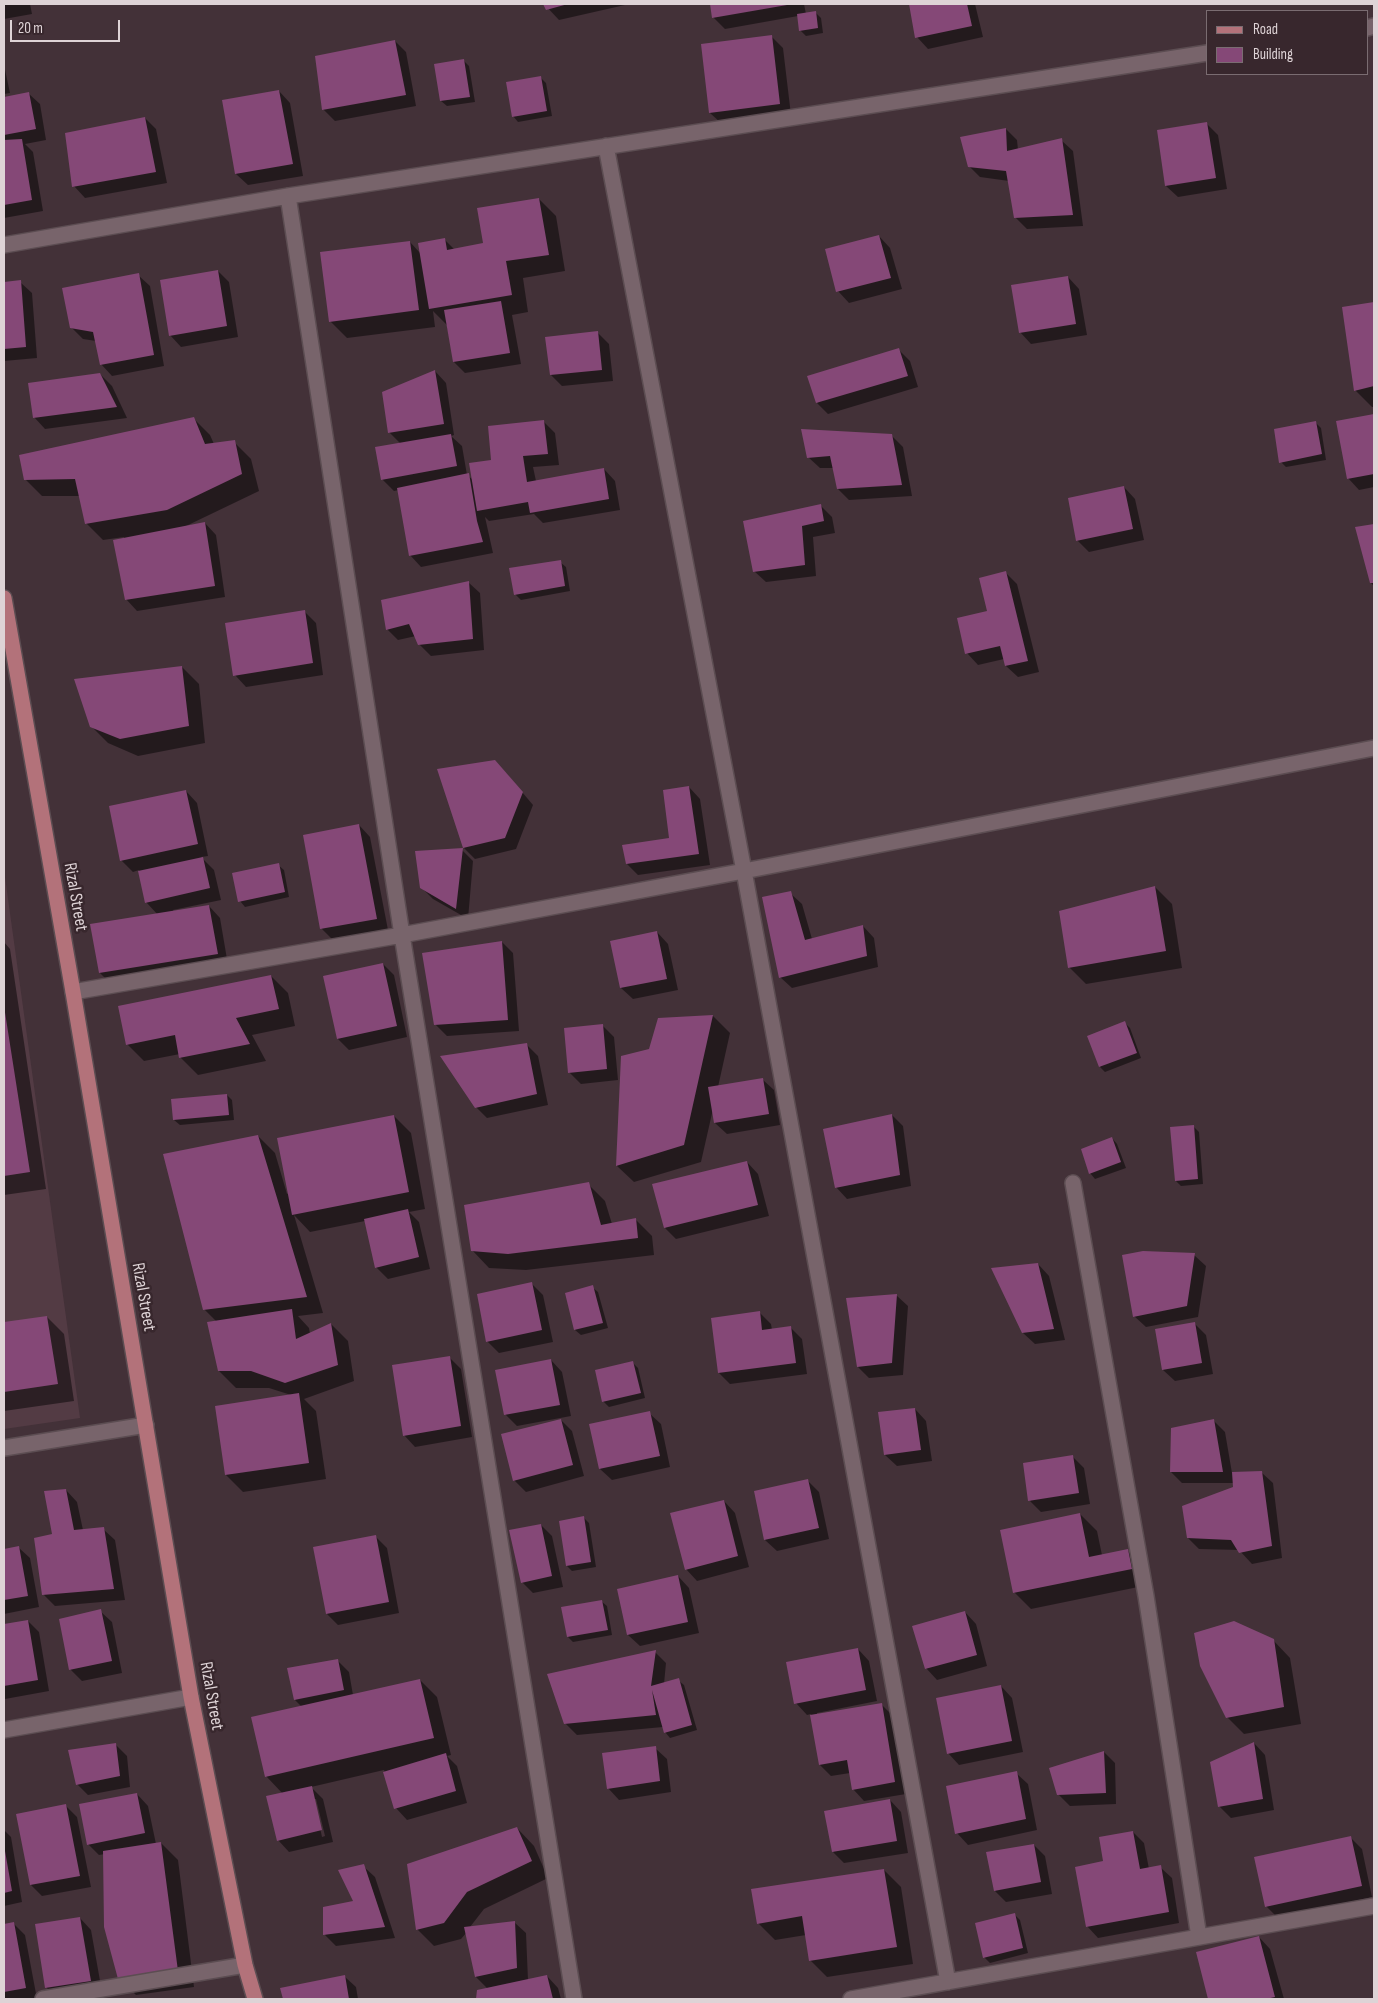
<!DOCTYPE html>
<html>
<head>
<meta charset="utf-8">
<style>
	body { margin:0 }
	#map { position:relative; width:1378px; height:2003px; overflow:hidden; background:#433138; font-family:"Sofia Sans Condensed",sans-serif }
	canvas { display:block }
	.frame { position:absolute; inset:0; border:5px solid #ded3d6; pointer-events:none }
	.legend { position:absolute; left:1206px; top:10px; width:162px; height:65px; box-sizing:border-box; background:#38272d; border:1px solid #7a6c71; margin:0; padding:6px 9px; list-style:none; font-size:15px; color:#ded3d6 }
	.legend li { display:flex; align-items:center; gap:10px; height:25px }
	.legend b { width:25px; border:1px solid #7a6c71 }
	.scale { position:absolute; left:10px; top:20px; width:110px; height:22px; box-sizing:border-box; border:2px solid #ded3d6; border-top:0; padding-left:6px; font-size:15px; line-height:18px; white-space:nowrap; color:#ded3d6; -webkit-text-stroke:4px #38272d; paint-order:stroke }
</style>
</head>
<body>
<div id="map">
<canvas width="1378" height="2003"></canvas>
<div class="frame"></div>
<ul class="legend">
<li><b style="height:6px;background:#b3727a"></b>Road</li>
<li><b style="height:14px;background:#854877"></b>Building</li>
</ul>
<div class="scale">20 m</div>
</div>
<script>
const ctx = document.querySelector('canvas').getContext('2d');
ctx.lineJoin = 'round';
function fill(path, color) {
  ctx.fillStyle = color;
  ctx.fill(path, 'evenodd');
}
function poly(rows) {
  const path = new Path2D();
  for (const r of rows) {
    path.moveTo(r[0], r[1]);
    for (let i = 2; i < r.length; i += 2) path.lineTo(r[i], r[i + 1]);
  }
  return path;
}
function strokePath(path, color, width, dash) {
  ctx.strokeStyle = color;
  ctx.lineWidth = width;
  ctx.lineCap = dash ? 'butt' : 'round';
  ctx.setLineDash(dash || []);
  ctx.stroke(path);
}
function label(font, color, halo, rows, align = 'center') {
  ctx.font = font + ' "Sofia Sans Condensed",sans-serif';
  ctx.lineWidth = 5;
  ctx.setLineDash([]);
  ctx.textBaseline = 'middle';
  ctx.strokeStyle = halo;
  ctx.fillStyle = color;
  for (const [text, x, y, turn = 0] of rows) {
    ctx.save();
    ctx.translate(x, y);
    ctx.rotate((+turn || 0) * Math.PI / 180);
    ctx.textAlign = isNaN(turn) ? turn : align;
    if (halo) ctx.strokeText(text, 0, 0);
    ctx.fillText(text, 0, 0);
    ctx.restore();
  }
}
fill(poly([
	[4,870,80,1418,4,1429]
]), '#533b44');
fill(poly([
	[4,4,30,4,32,14,4,19],
	[544,4,624,4,625,5,559,20],
	[711,4,804,4,806,14,815,12,821,18,823,33,806,36,800,30,798,16,725,29,713,17],
	[910,4,975,4,983,37,928,49,917,37],
	[771,36,783,48,791,115,722,124,710,113],
	[395,41,406,52,416,106,335,121,323,109],
	[464,61,469,66,475,102,447,106,441,101],
	[4,65,10,93,4,94],
	[540,77,546,83,552,116,518,122,513,116],
	[279,91,290,103,303,176,248,185,236,174],
	[28,93,40,104,46,140,25,144,33,152,43,211,4,218,4,98],
	[145,118,156,129,167,183,85,198,74,186],
	[1207,124,1218,135,1227,189,1178,197,1166,186],
	[1006,129,1017,140,1018,150,1061,140,1073,151,1083,226,1027,229,1015,217,1009,181,980,177,969,166],
	[539,199,556,216,565,271,523,278,528,312,512,315,521,364,465,373,454,362,447,325,433,311,435,327,347,338,330,321,410,242,421,254,445,240,455,250,484,245],
	[879,236,890,248,902,289,849,303,838,291],
	[218,271,229,282,238,337,181,347,170,335],
	[138,275,150,286,164,366,112,376,101,364,96,341,83,339,71,327],
	[1068,277,1079,289,1087,335,1031,344,1020,332],
	[20,282,32,293,37,358,4,361,4,283],
	[1374,304,1374,407,1372,407,1355,390,1344,308],
	[597,332,609,344,613,381,562,386,551,375],
	[899,350,910,361,918,387,828,414,817,403],
	[435,371,446,383,454,435,451,436,462,446,467,475,472,479,493,461,544,422,555,433,559,465,533,467,536,481,604,469,615,481,620,510,543,523,534,514,489,521,485,517,493,553,421,567,410,555,399,490,394,491,382,479,401,444,389,432],
	[100,374,112,386,127,418,45,429,34,417],
	[1374,416,1374,487,1359,490,1348,478,1338,422],
	[193,418,210,435,214,444,234,442,251,459,259,491,184,527,205,523,216,535,225,597,137,611,126,599,124,537,103,540,86,523,80,496,42,496,25,479],
	[1315,422,1321,428,1326,460,1286,467,1281,462],
	[891,435,903,447,912,496,849,500,838,489,834,468,820,468,808,457],
	[1124,487,1135,499,1144,540,1089,552,1077,540],
	[821,506,832,517,835,533,813,537,816,576,766,582,754,571],
	[1374,525,1374,586,1371,583,1357,528],
	[560,562,566,567,570,591,521,600,515,594],
	[1006,573,1017,584,1039,672,1018,677,1006,666,1004,659,978,665,967,653,989,612],
	[468,582,480,593,484,650,431,656,419,644,416,636,398,640,387,629],
	[304,611,316,623,323,675,246,687,235,675],
	[182,667,199,684,205,743,138,756,108,743,91,726],
	[506,773,533,805,516,849,475,859,464,848],
	[689,787,700,799,710,865,638,875,627,864,671,840],
	[186,791,197,803,208,856,201,857,214,870,221,900,173,910,174,912,209,906,220,918,228,965,111,984,100,973,92,925,158,915,146,902,139,870,133,872,121,860],
	[359,825,370,837,388,930,333,940,322,929],
	[462,850,473,861,468,919,433,899,422,888],
	[278,865,284,870,289,897,245,907,240,901],
	[1155,887,1172,904,1182,968,1086,984,1069,967],
	[790,893,802,904,812,939,863,926,874,938,878,967,792,988,780,977],
	[657,932,668,944,678,990,633,999,621,988],
	[4,942,10,949,46,1189,4,1195],
	[502,942,513,953,519,1031,447,1036,435,1024],
	[383,964,394,975,407,1037,349,1050,338,1039,324,977],
	[271,976,288,993,295,1026,252,1035,266,1061,198,1075,181,1058,180,1054,144,1061,127,1044],
	[713,1016,730,1033,718,1087,762,1079,774,1090,780,1125,727,1134,715,1123,713,1109,701,1162,634,1182,617,1166,659,1019],
	[1125,1023,1130,1028,1141,1058,1105,1072,1100,1067],
	[602,1025,614,1037,618,1080,581,1084,569,1072],
	[527,1045,538,1056,548,1105,487,1118,476,1107],
	[227,1095,232,1100,234,1120,180,1125,174,1120],
	[892,1115,903,1126,911,1186,847,1199,836,1187],
	[394,1116,411,1133,425,1209,409,1212,419,1222,430,1269,388,1279,376,1267,365,1221,310,1232,294,1215,323,1313,298,1316,309,1328,310,1334,331,1324,348,1341,354,1381,304,1399,316,1411,326,1479,243,1492,226,1475,291,1395,269,1388,236,1388,219,1371,217,1322,204,1309,258,1136,275,1153,287,1194],
	[1194,1127,1199,1132,1203,1184,1181,1186,1176,1181],
	[1112,1138,1117,1144,1126,1168,1095,1179,1090,1173],
	[747,1162,758,1174,769,1216,676,1239,665,1228],
	[588,1184,605,1201,612,1224,635,1219,652,1236,654,1255,526,1270,489,1268,472,1250],
	[1194,1255,1206,1266,1198,1317,1146,1327,1134,1316],
	[1038,1264,1049,1276,1065,1340,1035,1344,1023,1333],
	[532,1284,543,1295,553,1342,499,1353,487,1341],
	[592,1287,598,1292,608,1328,581,1335,575,1330],
	[896,1295,908,1306,903,1375,869,1378,858,1367],
	[760,1313,771,1324,772,1330,791,1328,802,1339,807,1374,730,1384,719,1373],
	[47,1317,64,1334,74,1401,4,1411,4,1324],
	[1194,1323,1206,1335,1213,1374,1175,1381,1163,1370],
	[449,1357,461,1369,472,1437,415,1447,404,1435],
	[551,1360,562,1372,571,1416,517,1426,506,1415,497,1371],
	[633,1363,638,1368,645,1398,609,1407,603,1401],
	[915,1409,926,1421,932,1461,897,1466,885,1455],
	[649,1413,661,1424,670,1467,612,1480,600,1469],
	[561,1420,572,1431,584,1476,526,1492,514,1480],
	[1214,1421,1225,1432,1232,1473,1261,1472,1273,1483,1282,1558,1252,1564,1239,1550,1199,1549,1188,1538,1235,1487,1234,1483,1182,1483,1171,1472],
	[1073,1457,1084,1468,1090,1504,1041,1512,1030,1501],
	[808,1481,819,1492,829,1539,777,1551,765,1540],
	[66,1490,77,1502,83,1530,103,1529,115,1540,125,1600,55,1606,44,1595,54,1535],
	[724,1501,735,1513,749,1567,697,1581,686,1569],
	[1080,1514,1097,1531,1102,1555,1127,1550,1144,1567,1148,1585,1031,1609,1014,1592],
	[584,1518,589,1523,596,1567,572,1571,567,1566],
	[541,1525,552,1536,563,1587,533,1593,522,1582],
	[375,1536,387,1548,399,1613,338,1625,327,1614],
	[18,1547,30,1558,39,1607,4,1614,4,1550],
	[678,1576,689,1588,699,1633,640,1646,628,1635],
	[601,1601,607,1606,612,1635,573,1642,568,1637],
	[100,1611,112,1622,122,1673,82,1681,71,1670,60,1620],
	[965,1612,976,1624,987,1666,937,1680,926,1668],
	[28,1621,39,1632,49,1691,5,1699,4,1625],
	[1273,1640,1290,1658,1301,1724,1244,1734,1227,1717],
	[858,1649,869,1661,877,1701,817,1713,817,1715,881,1704,893,1716,906,1794,864,1801,853,1789,850,1773,831,1776,820,1765,811,1714,807,1715,796,1703],
	[655,1652,666,1663,664,1684,678,1680,684,1685,697,1730,670,1738,665,1732,663,1727,577,1735,565,1723],
	[337,1660,349,1672,353,1695,420,1680,437,1697,451,1755,447,1756,457,1766,467,1803,407,1820,396,1808,384,1770,311,1787,323,1799,333,1842,289,1852,278,1840,283,1794,266,1776,302,1707,295,1700],
	[314,1799,316,1799,325,1836,322,1837],
	[1001,1686,1012,1698,1023,1752,959,1765,948,1753],
	[1254,1743,1265,1755,1274,1810,1231,1818,1219,1806],
	[116,1745,127,1756,130,1787,88,1795,77,1784],
	[655,1748,667,1759,671,1792,619,1800,608,1788],
	[1104,1752,1115,1763,1116,1804,1070,1806,1058,1794],
	[1016,1773,1028,1784,1037,1830,968,1845,957,1833],
	[137,1794,148,1806,156,1844,161,1843,178,1860,194,1987,136,1995,119,1978,105,1854,99,1855,88,1844],
	[890,1800,901,1812,908,1853,844,1863,833,1852],
	[66,1806,77,1817,91,1887,42,1896,31,1885],
	[517,1828,534,1846,548,1878,484,1909,470,1927,514,1922,526,1933,528,1980,547,1976,558,1988,561,1999,478,1999,478,1991,488,1989,476,1977,467,1932,461,1939,434,1946,417,1929],
	[4,1830,11,1837,22,1902,4,1906],
	[1133,1832,1144,1843,1149,1869,1160,1867,1172,1878,1179,1923,1098,1938,1087,1926,1104,1862],
	[1350,1837,1362,1849,1372,1897,1278,1918,1266,1906],
	[1034,1845,1045,1856,1052,1894,1006,1902,995,1891],
	[363,1866,375,1877,395,1938,336,1946,325,1935,355,1902],
	[884,1870,901,1887,913,1964,827,1977,810,1960,806,1935,775,1940,758,1923],
	[1014,1914,1020,1920,1028,1953,990,1963,984,1957],
	[80,1918,91,1930,102,1992,58,1999,47,1988,36,1925],
	[14,1924,25,1935,37,1999,4,1999,4,1925],
	[1259,1937,1270,1949,1284,1999,1209,1999,1197,1953],
	[344,1976,356,1987,358,1999,284,1999,282,1989]
]), '#0007');
fill(poly([
	[543,4,568,4,546,10],
	[710,4,787,4,787,5,712,18],
	[909,4,967,4,972,26,915,38],
	[816,11,818,28,799,31,797,14],
	[772,35,780,104,709,113,701,44],
	[395,40,406,95,322,110,315,56],
	[464,59,470,97,440,101,434,64],
	[541,76,547,111,512,117,506,82],
	[279,90,293,164,235,174,222,100],
	[29,92,36,129,4,135,4,97],
	[145,117,156,172,72,187,65,133],
	[1207,122,1216,178,1165,186,1157,130],
	[1006,128,1007,151,1062,138,1073,215,1014,218,1006,171,968,167,960,137],
	[22,139,32,200,4,205,4,140],
	[539,198,549,255,506,261,512,295,429,309,418,243,445,238,447,250,483,243,477,208],
	[879,235,891,278,836,292,825,249],
	[410,241,419,310,329,322,320,252],
	[218,270,227,326,169,336,160,280],
	[139,273,154,355,100,365,93,332,70,328,62,288],
	[1068,276,1076,324,1019,333,1011,285],
	[21,280,26,347,4,349,4,282],
	[501,301,510,353,453,362,444,310],
	[1374,302,1374,386,1354,391,1342,307],
	[598,331,602,370,550,375,545,337],
	[899,348,908,376,816,403,807,376],
	[435,370,444,424,388,433,382,392],
	[100,373,117,407,33,418,28,383],
	[1374,414,1374,474,1347,479,1336,421],
	[194,417,205,444,235,440,242,474,167,510,85,524,75,479,24,480,19,455],
	[544,420,548,454,523,456,527,482,604,468,609,499,530,513,528,502,477,511,469,463,491,460,488,426],
	[1316,421,1322,454,1279,463,1274,429],
	[801,429,892,434,902,485,837,489,830,456,807,458],
	[451,434,457,466,381,480,375,447],
	[469,473,477,521,483,542,409,556,397,488],
	[1124,486,1133,529,1076,541,1068,498],
	[821,504,824,521,802,526,805,565,753,572,743,521],
	[205,522,215,586,125,600,113,540],
	[1374,524,1374,583,1370,583,1355,527],
	[561,560,565,586,514,595,509,568],
	[1006,571,1028,661,1005,666,1000,646,965,654,957,618,987,611,979,578],
	[469,581,473,639,418,645,409,624,386,630,381,600],
	[305,610,313,663,233,676,225,623],
	[182,666,189,726,120,739,90,727,74,679],
	[495,760,523,792,505,838,463,848,437,769],
	[689,786,699,854,626,864,622,845,669,838,663,790],
	[186,790,198,844,120,861,109,806],
	[359,824,377,919,320,929,303,835],
	[463,848,456,909,420,888,415,851],
	[203,857,210,888,145,903,138,871],
	[279,863,285,892,238,902,232,873],
	[1155,886,1166,951,1068,968,1059,911],
	[791,891,805,940,863,925,867,956,779,978,762,897],
	[209,905,218,954,99,973,90,924],
	[657,931,667,979,620,988,610,941],
	[502,941,508,1020,434,1025,422,953],
	[383,963,397,1026,337,1039,323,976],
	[271,975,279,1009,236,1018,250,1044,179,1058,175,1035,126,1045,118,1006],
	[4,1006,30,1172,4,1176],
	[713,1015,684,1145,616,1166,621,1056,649,1049,658,1018],
	[1125,1021,1137,1053,1099,1067,1087,1036],
	[603,1024,607,1069,568,1073,564,1028],
	[527,1043,537,1094,475,1108,440,1056],
	[763,1078,769,1114,714,1123,708,1087],
	[227,1094,229,1115,173,1120,171,1099],
	[892,1114,900,1175,835,1188,823,1129],
	[394,1115,409,1192,292,1215,277,1138],
	[1194,1125,1198,1179,1175,1181,1170,1127],
	[258,1135,307,1297,203,1310,163,1154],
	[1112,1137,1121,1162,1089,1174,1081,1149],
	[747,1161,758,1205,664,1228,652,1184],
	[589,1182,601,1225,636,1218,638,1238,508,1254,471,1251,464,1205],
	[408,1209,419,1257,375,1268,364,1219],
	[1143,1251,1195,1253,1187,1306,1133,1317,1122,1255],
	[1038,1263,1054,1329,1022,1333,991,1268],
	[532,1282,542,1330,486,1342,477,1294],
	[593,1285,603,1323,574,1330,565,1293],
	[897,1294,892,1363,857,1367,846,1298],
	[292,1309,296,1339,331,1323,338,1365,285,1383,251,1371,218,1371,207,1322],
	[760,1311,762,1330,791,1326,796,1363,718,1373,711,1318],
	[47,1316,58,1384,4,1392,4,1322],
	[1195,1322,1202,1363,1162,1370,1155,1329],
	[450,1356,461,1426,403,1436,392,1365],
	[551,1359,560,1405,504,1415,495,1370],
	[633,1361,641,1393,602,1402,595,1370],
	[299,1393,309,1463,225,1475,215,1406],
	[915,1408,921,1450,884,1455,878,1412],
	[650,1411,660,1456,599,1469,589,1424],
	[561,1419,573,1465,513,1481,501,1434],
	[1214,1419,1223,1472,1170,1472,1171,1428],
	[1073,1455,1079,1493,1028,1501,1023,1463],
	[1262,1471,1272,1546,1239,1553,1231,1540,1187,1538,1182,1506,1233,1487,1232,1472],
	[808,1479,819,1528,764,1540,754,1491],
	[66,1489,74,1530,104,1527,114,1589,42,1595,34,1538,52,1534,44,1491],
	[724,1500,738,1556,685,1570,670,1513],
	[1080,1513,1089,1557,1128,1549,1132,1569,1013,1593,1000,1530],
	[584,1516,591,1562,566,1566,559,1521],
	[541,1524,552,1576,521,1583,509,1530],
	[376,1535,389,1602,326,1614,313,1547],
	[19,1546,28,1596,4,1600,4,1549],
	[678,1575,688,1622,627,1635,617,1589],
	[602,1600,608,1630,567,1637,561,1607],
	[101,1609,112,1661,69,1670,59,1619],
	[965,1611,977,1655,925,1669,912,1626],
	[28,1620,38,1680,4,1686,4,1624],
	[1234,1621,1274,1639,1284,1707,1226,1718,1200,1666,1194,1633],
	[858,1648,866,1690,794,1704,786,1662],
	[656,1650,651,1686,679,1678,692,1725,664,1733,652,1690,656,1715,564,1724,547,1674],
	[338,1659,344,1690,294,1700,287,1668],
	[420,1679,434,1738,265,1777,251,1717],
	[1001,1685,1012,1741,947,1754,936,1698],
	[882,1703,895,1782,852,1790,847,1760,819,1765,810,1715],
	[1254,1742,1263,1799,1218,1807,1210,1762],
	[116,1743,120,1776,76,1785,68,1750],
	[656,1746,660,1781,607,1789,602,1753],
	[1104,1751,1106,1793,1057,1795,1049,1768],
	[446,1753,456,1791,394,1809,383,1772],
	[1017,1771,1026,1819,955,1834,946,1786],
	[312,1786,322,1830,277,1841,266,1796],
	[137,1793,145,1833,87,1845,79,1804],
	[890,1799,897,1841,832,1852,824,1811],
	[66,1804,80,1876,30,1885,16,1814],
	[517,1827,532,1861,467,1892,444,1923,416,1930,407,1864],
	[1133,1831,1140,1869,1161,1865,1169,1912,1086,1927,1075,1867,1103,1861,1099,1837],
	[1351,1836,1362,1886,1265,1907,1254,1857],
	[161,1842,178,1971,118,1979,104,1927,103,1851],
	[1034,1844,1041,1882,994,1891,986,1852],
	[5,1851,12,1891,4,1893,4,1852],
	[364,1864,385,1927,323,1935,323,1907,353,1901,338,1870],
	[884,1869,897,1947,809,1961,802,1916,757,1924,751,1889],
	[1015,1913,1023,1948,983,1958,975,1923],
	[80,1917,91,1981,45,1988,35,1924],
	[515,1921,517,1968,475,1977,464,1927],
	[14,1922,26,1988,4,1992,4,1924],
	[1259,1936,1275,1997,1266,1999,1208,1999,1196,1952],
	[345,1975,349,1999,322,1999,322,1998,283,1999,280,1988],
	[547,1975,553,1999,476,1999,477,1990]
]), '#854877');
const minor = poly([
	[1367,28,1374,26],
	[606,146,744,871,948,1982],
	[288,196,402,935,574,1999],
	[4,245,288,196,1207,53],
	[73,992,402,935,744,871,1374,748],
	[1073,1183,1146,1596,1199,1937],
	[4,1448,146,1425],
	[4,1730,191,1697],
	[43,1999,245,1965],
	[851,1999,1374,1906]
]);
const major = poly([
	[4,598,73,992,191,1697,245,1965,255,1999]
]);
strokePath(minor, '#5c4d52', 18);
strokePath(major, '#5c4d52', 18);
strokePath(minor, '#78646b', 15);
strokePath(major, '#b3727a', 15);
label('18px', '#ded3d6', '#38272d', [
	["Rizal Street",75,897,80],
	["Rizal Street",143,1297,80],
	["Rizal Street",211,1696,80]
]);
</script>
</body>
</html>
